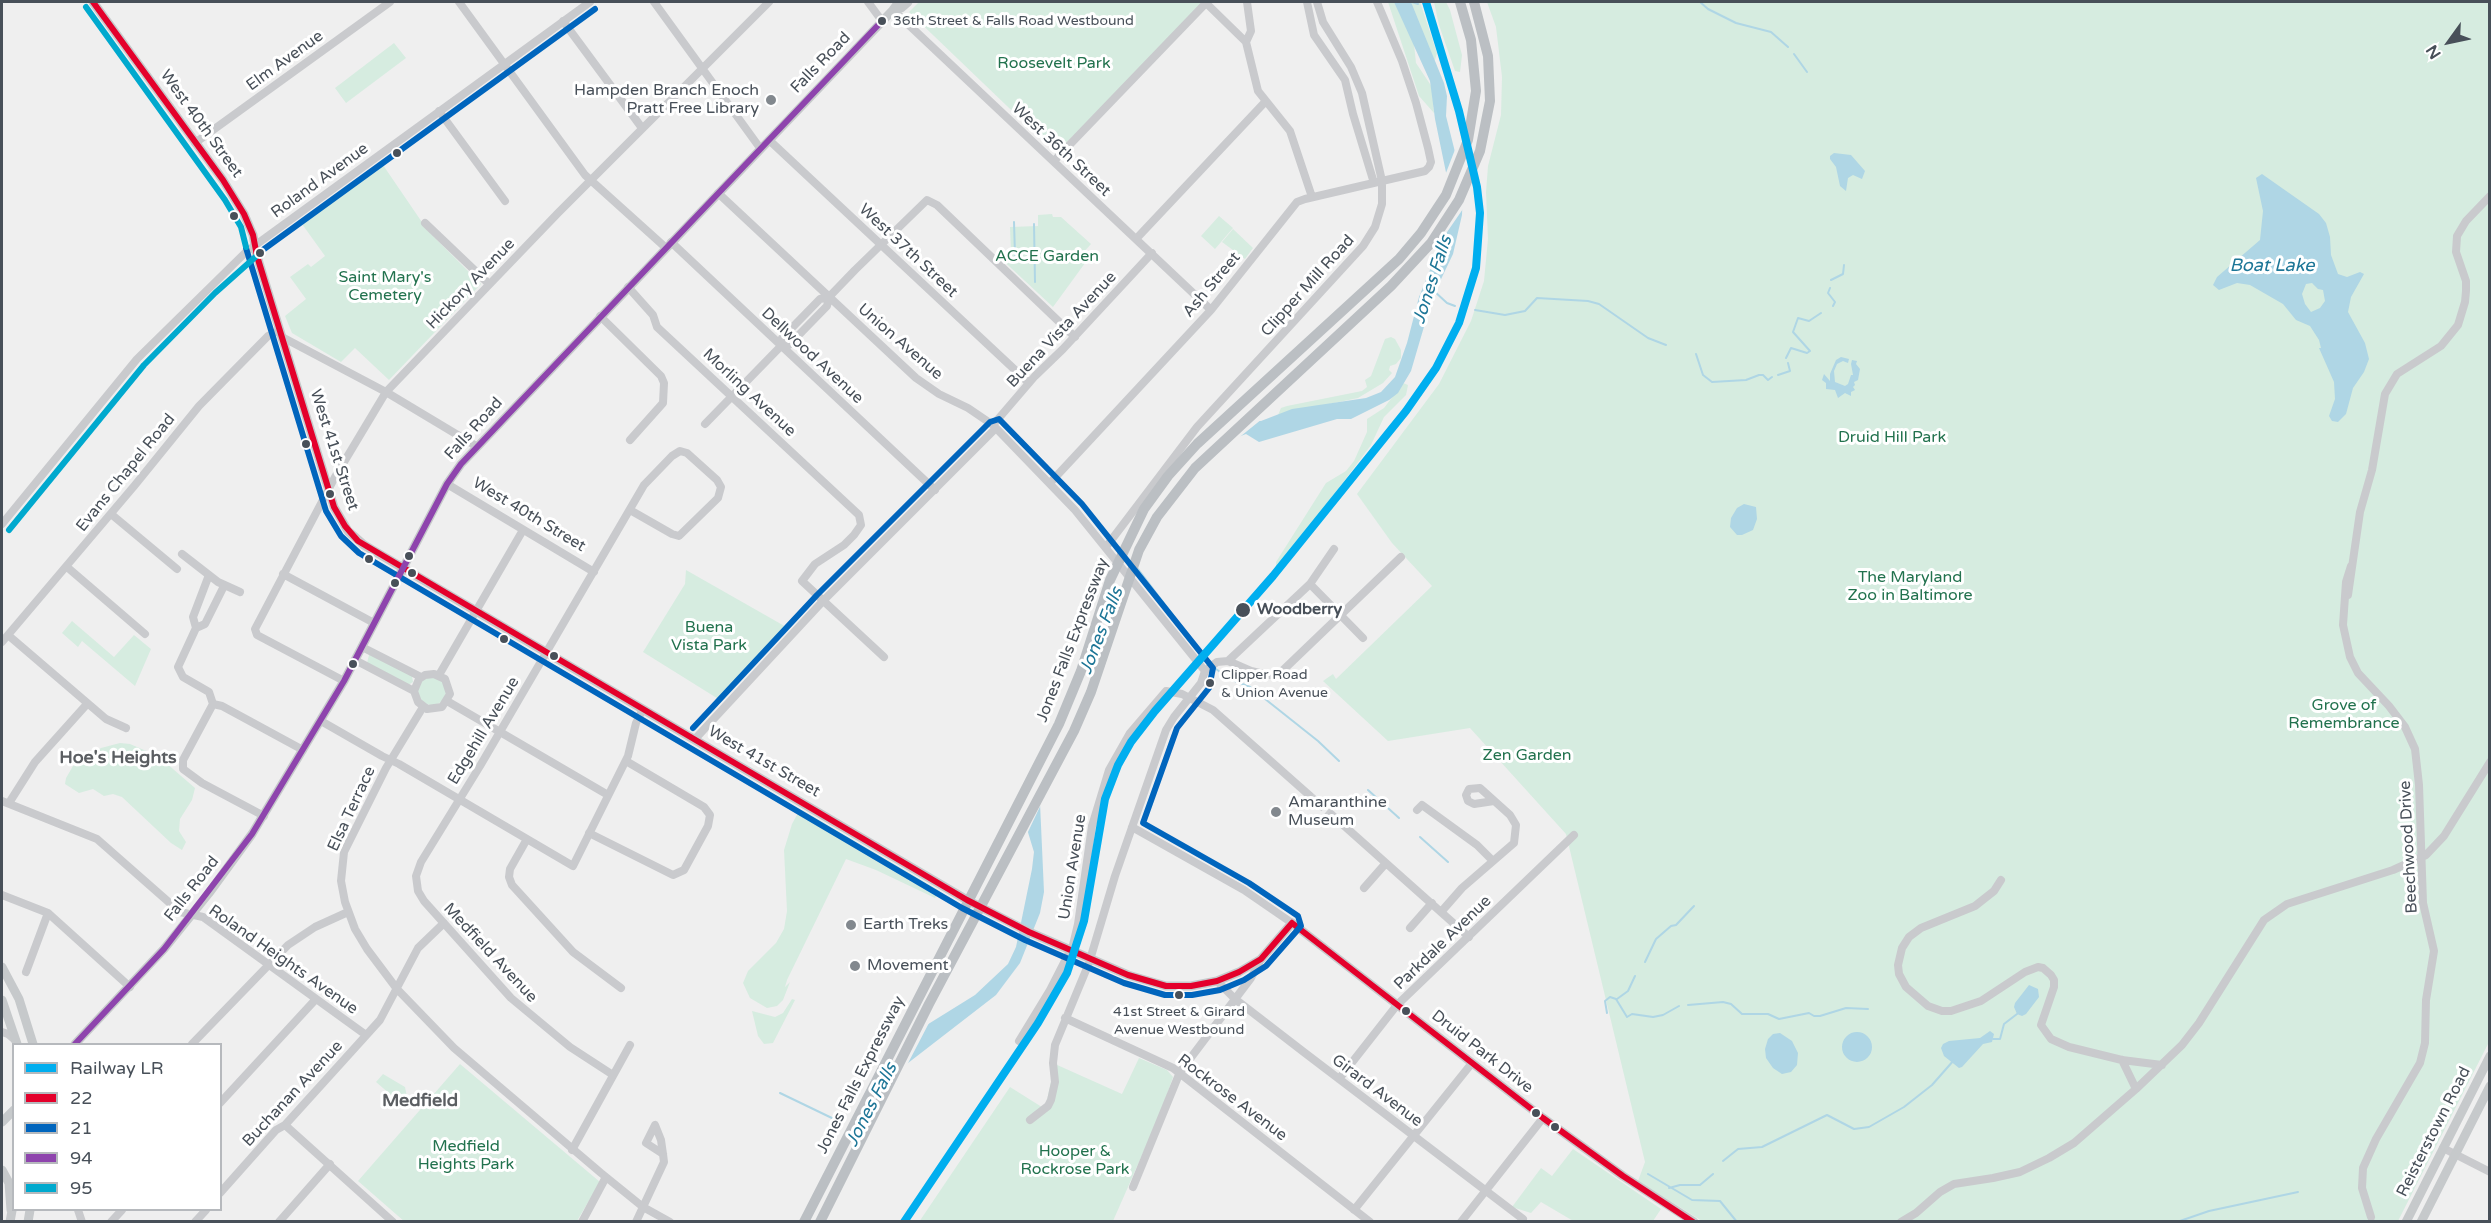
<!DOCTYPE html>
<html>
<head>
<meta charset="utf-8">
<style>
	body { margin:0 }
	#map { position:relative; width:2491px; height:1223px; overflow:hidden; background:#efefef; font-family:"Varela Round",sans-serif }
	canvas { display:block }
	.frame { position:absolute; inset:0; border:3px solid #485059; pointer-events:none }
	.legend { position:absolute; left:12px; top:1043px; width:210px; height:168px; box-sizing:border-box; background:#fff; border:2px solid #b6b9bd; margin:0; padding:8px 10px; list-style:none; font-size:18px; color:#485059 }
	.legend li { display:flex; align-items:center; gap:12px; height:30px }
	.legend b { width:30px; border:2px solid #b6b9bd }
	.north { position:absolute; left:2419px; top:12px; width:60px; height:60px; -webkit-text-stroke:4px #fff; paint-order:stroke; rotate:237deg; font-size:16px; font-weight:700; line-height:24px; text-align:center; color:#485059 }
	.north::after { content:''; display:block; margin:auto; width:21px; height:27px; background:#485059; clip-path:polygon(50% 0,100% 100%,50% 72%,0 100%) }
</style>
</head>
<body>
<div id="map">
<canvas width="2491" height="1223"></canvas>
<div class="frame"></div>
<ul class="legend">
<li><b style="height:8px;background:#00aeef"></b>Railway LR</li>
<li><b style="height:8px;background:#e4002b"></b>22</li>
<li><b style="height:8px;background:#0065bd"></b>21</li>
<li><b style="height:8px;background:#8e44ad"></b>94</li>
<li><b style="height:8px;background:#00a9ce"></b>95</li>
</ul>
<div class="north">N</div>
</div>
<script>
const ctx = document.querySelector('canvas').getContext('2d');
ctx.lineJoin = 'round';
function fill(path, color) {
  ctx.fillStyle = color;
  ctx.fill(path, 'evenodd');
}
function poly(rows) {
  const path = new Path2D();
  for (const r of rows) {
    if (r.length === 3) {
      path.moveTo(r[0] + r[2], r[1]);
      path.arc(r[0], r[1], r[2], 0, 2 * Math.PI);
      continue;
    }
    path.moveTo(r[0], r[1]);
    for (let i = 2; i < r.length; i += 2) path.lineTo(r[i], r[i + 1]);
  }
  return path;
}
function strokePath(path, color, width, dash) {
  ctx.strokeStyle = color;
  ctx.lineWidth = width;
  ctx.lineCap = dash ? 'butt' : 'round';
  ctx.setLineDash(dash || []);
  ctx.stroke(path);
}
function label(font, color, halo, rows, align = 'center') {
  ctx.font = font + ' "Varela Round",sans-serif';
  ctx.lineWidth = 6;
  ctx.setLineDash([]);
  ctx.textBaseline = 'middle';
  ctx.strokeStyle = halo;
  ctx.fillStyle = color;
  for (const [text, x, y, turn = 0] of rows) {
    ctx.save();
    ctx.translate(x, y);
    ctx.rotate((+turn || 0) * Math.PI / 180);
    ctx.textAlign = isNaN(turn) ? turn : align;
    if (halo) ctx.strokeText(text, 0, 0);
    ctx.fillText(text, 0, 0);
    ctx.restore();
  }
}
fill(poly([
	[919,2,1205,2,1056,153,909,12],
	[1388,2,1395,2,1414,44,1416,63,1432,87,1434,113,1419,96],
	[1401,2,1420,2,1437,53,1435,60,1432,59],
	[1434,2,1446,2,1450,10,1462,55,1460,72,1455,71,1439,25],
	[1487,2,2489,2,2489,1042,2398,1221,1702,1221,1638,1181,1645,1162,1566,834,1470,728,1388,741,1323,681,1333,674,1336,679,1432,586,1392,543,1357,494,1439,384,1471,321,1484,281,1488,239,1486,192,1488,166,1501,115,1502,77,1496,27],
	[394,43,406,58,346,103,335,88],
	[383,165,428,231,481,284,389,380,355,348,341,362,292,333,285,316,306,299,290,277,308,264,311,267,325,256,302,224],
	[1052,214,1053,217,1061,217,1091,244,1083,253,1088,259,1053,307,996,254,1011,252,1010,227,1038,226,1038,215],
	[1219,216,1233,228,1215,249,1201,236],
	[1233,229,1253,248,1245,259,1222,242],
	[1391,337,1395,339,1401,350,1401,358,1396,364,1390,366,1389,370,1392,373,1383,383,1358,398,1278,415,1281,408,1287,406,1362,391,1367,387,1365,380,1371,376,1385,339],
	[1403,383,1408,385,1406,395,1384,417,1371,445,1282,564,1276,568,1276,562,1326,483,1346,471,1354,461,1367,432,1367,419,1384,408],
	[686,570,788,628,720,700,643,652,685,584],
	[72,621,114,657,134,635,151,649,135,686,82,641,78,647,62,633],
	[369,655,372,655,412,676,413,682,408,685,367,663],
	[432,691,14],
	[120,743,130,744,158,756,195,788,192,800,180,819,179,831,186,842,182,850,171,843,122,797,113,794,104,796,93,789,79,793,65,784,66,778,73,766,101,748],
	[802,810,940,891,935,898,876,870,846,859,787,980,785,987,790,982,783,1000,777,1006,767,1008,750,998,743,983,748,971,776,943,784,929,787,911,784,850,792,824,799,811],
	[792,999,795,1000,773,1043,764,1044,758,1036,752,1011,775,1017,783,1013],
	[1139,1058,1167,1070,1173,1077,1161,1112,1113,1221,919,1222,1010,1087,1045,1109,1055,1064,1122,1094],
	[460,1064,600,1182,577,1221,405,1222,358,1181],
	[383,1074,405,1087,407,1097,398,1101,376,1082],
	[1573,1149,1661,1209,1653,1221,1575,1222,1541,1202,1531,1213,1512,1207,1541,1168,1552,1176]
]), '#d6ece0');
fill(poly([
	[1394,2,1411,2,1444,83,1447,96,1446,116,1463,184,1462,215,1453,254,1433,296,1411,371,1398,393,1389,400,1351,419,1337,419,1259,442,1246,434,1230,440,1193,475,1150,530,1136,557,1127,580,1123,604,1100,673,1065,745,1040,803,1044,892,1040,913,1020,963,996,995,899,1070,870,1120,847,1166,837,1193,820,1221,805,1222,832,1167,844,1150,854,1128,860,1107,886,1057,909,1036,975,995,1008,964,1016,947,1032,869,1034,852,1023,816,1025,787,1035,763,1091,654,1123,559,1148,507,1182,463,1228,421,1235,417,1261,421,1292,409,1366,398,1381,392,1395,377,1407,343,1419,297,1443,238,1448,209,1449,187,1435,119,1430,81],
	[1834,153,1851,155,1865,171,1862,179,1853,175,1848,178,1846,191,1840,186,1836,167,1830,159,1830,156],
	[2262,174,2319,214,2326,223,2330,237,2331,255,2338,274,2347,277,2360,272,2364,274,2351,297,2348,312,2365,343,2369,359,2364,372,2353,388,2346,414,2338,422,2332,421,2329,416,2335,399,2334,382,2319,348,2321,348,2319,340,2310,326,2296,320,2283,304,2250,285,2237,283,2219,290,2213,285,2217,277,2260,240,2263,211,2256,178],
	[2312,283,2318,289,2323,290,2325,301,2320,308,2311,312,2305,304,2302,294,2306,284],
	[1841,357,1849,359,1848,363,1843,361,1837,364,1834,371,1835,382,1845,386,1848,384,1851,375,1853,375,1851,364,1852,360,1857,361,1856,364,1860,369,1858,380,1854,382,1855,385,1853,387,1855,390,1851,392,1851,396,1845,393,1838,398,1835,390,1826,389,1826,383,1822,380,1824,374,1830,381,1830,374,1836,360],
	[1744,504,1756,507,1757,519,1753,530,1742,535,1737,535,1730,527,1731,518,1737,508],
	[2029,985,2038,989,2039,997,2026,1014,2022,1016,2017,1014,2014,1007,2015,1003],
	[1990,1031,1994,1034,1992,1042,1983,1044,1962,1067,1959,1068,1944,1056,1941,1048,1943,1044,1949,1041,1980,1038],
	[1857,1047,15],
	[1780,1033,1792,1041,1798,1053,1797,1065,1791,1072,1782,1074,1773,1068,1766,1058,1765,1049,1768,1039,1773,1034]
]), '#afd6e5');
fill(poly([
	[1456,147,1466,183,1465,206,1434,251,1440,237,1445,208,1444,178],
	[1235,414,1256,418,1267,415,1210,461,1153,532,1139,558,1103,674,1027,834,1020,816,1022,786,1032,761,1064,703,1111,583,1162,483],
	[930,1021,905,1069,887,1094,850,1168,840,1195,824,1222,802,1222,852,1127,857,1106,883,1056,907,1034]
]), '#efefef');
strokePath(poly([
	[1412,2,1418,4],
	[1496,2,1520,2],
	[1700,2,1708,9,1736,23,1771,32,1788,47],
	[1794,54,1807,72],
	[1014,222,1015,255],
	[1034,224,1035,282],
	[1831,280,1843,274,1844,265],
	[1830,288,1828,293,1835,302,1833,306],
	[1434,291,1447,303,1455,306],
	[1475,310,1505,315,1525,311,1537,298,1588,301,1599,304,1648,338,1666,345],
	[1696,354,1703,375,1712,382,1746,380,1759,375,1763,375,1768,380,1772,377],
	[1786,358,1791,348,1807,353,1810,351,1793,332,1798,318,1809,321,1821,313],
	[1778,375,1790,371,1788,363],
	[1138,569,1198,648],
	[1216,669,1230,679,1250,687,1318,741,1339,761],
	[1368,790,1399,818],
	[1420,837,1448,862],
	[1645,962,1656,939,1671,926,1676,925,1694,906],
	[1617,999,1628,991,1635,976],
	[1688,1005,1723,1002,1731,1004,1742,1014,1768,1014,1779,1019,1809,1013,1814,1016,1820,1016,1846,1008,1868,1009],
	[1607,1013,1605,1001,1610,997,1616,999,1627,1017,1632,1014,1653,1017,1663,1015,1679,1006],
	[1993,1039,2000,1039,2004,1024,2017,1014],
	[780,1093,836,1120],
	[1723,1161,1738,1149,1762,1147,1827,1115,1854,1129,1869,1127,1904,1107,1932,1085,1954,1060],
	[1648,1174,1692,1200,1720,1201,1737,1222],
	[1669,1188,1680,1185,1700,1185,1713,1174],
	[2177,1222,2209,1211,2298,1192]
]), '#afd6e5', 2);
strokePath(poly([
	[1309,795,1332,815]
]), '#cecfd1', 8, [8, 4]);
strokePath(poly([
	[459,2,585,175,665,247],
	[654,2,760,148],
	[868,2,882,21],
	[1307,2,1314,35,1345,80,1353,114,1374,183],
	[1206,3,1246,42,1258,91,1290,131,1312,197],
	[893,10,1211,310],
	[563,21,642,128],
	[1246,42,1251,31,1247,2],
	[439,111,505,201],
	[769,140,1029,383],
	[195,143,390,2],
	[1054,161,1207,2],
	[718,193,916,378,939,394,968,408,993,425,1075,510,1205,671,1201,683,1174,717,1166,730,1115,876,1089,963,1055,1045,1053,1063,1055,1082,1051,1100,1048,1106,1030,1120],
	[425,223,489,284],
	[1136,239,1265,102],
	[671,242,935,490],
	[628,287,653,315,657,327,859,515,861,525,854,535,844,545,815,564,802,581,884,657],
	[600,316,661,376,664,383,663,403,630,440],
	[282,337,386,392,476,446],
	[781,346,789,345,827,306,829,297,855,270,927,200,937,205,1075,337],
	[705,424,781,346,782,338,820,299,829,297],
	[993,425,1035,376,1063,349,1152,253],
	[1050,483,1211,310,1297,202,1305,199,1425,171,1429,167,1431,162,1428,148,1416,103,1402,61,1377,2],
	[447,484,594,572],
	[111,514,177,569],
	[2,524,137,359,246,252,590,2],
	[1106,547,1197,427,1363,246,1375,227,1382,204,1382,181,1362,93,1351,67,1323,22,1317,2],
	[182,554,218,582,240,592],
	[2351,566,2346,582,2343,625,2350,657,2358,673,2389,706,2405,727,2415,749,2419,785,2423,903,2434,951,2426,1000,2425,1043,2420,1063,2376,1139,2363,1168,2362,1188,2371,1217],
	[67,567,145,634],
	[283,574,374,623],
	[1310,584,1363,638],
	[2348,595,2360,512,2372,470,2385,394,2397,374,2441,346,2458,325,2465,302,2466,291,2466,281,2456,252,2457,236,2466,221,2490,196],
	[196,628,193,617,209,575],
	[8,635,106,719,126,728],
	[2,642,135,485,199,406,268,336,280,330],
	[362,647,421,677],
	[355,660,414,691,418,702,427,709,442,707,450,694,445,679,434,674,425,675,419,679,414,691],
	[1228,661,1310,584,1334,549],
	[1205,671,1217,662,1228,661,1251,671,1268,675,1278,675,1401,557],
	[439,675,523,530],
	[344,681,257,635,255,629,335,477,386,392,558,213,769,2],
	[447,701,608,795],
	[213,704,183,760,183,769,202,783,264,816],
	[213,704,209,692,183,677,178,667,196,628,205,624,224,586],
	[213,704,222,706,303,750],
	[423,707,386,768,344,852,341,881,345,902,355,929,367,949,397,989,454,1048,601,1173,643,1207,670,1222],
	[321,721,382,756,399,764,573,866,628,756,636,723,643,709],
	[695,739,823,601,996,428],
	[2,801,97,839,180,912,203,917,366,1035],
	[9,803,35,762,87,704],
	[1417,810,1422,805,1477,845,1493,861],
	[1332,815,1469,937],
	[1132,827,1244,890,1292,923],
	[589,833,673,875,684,870,708,826,710,815,704,807,626,761],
	[527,839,510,869,509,877,512,885,573,952,621,988],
	[2001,880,1994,891,1975,906,1921,928,1909,937,1902,948,1898,965,1899,974,1906,987,1928,1006,1942,1011,1951,1011,1981,1001,2025,972,2038,967,2043,968,2051,975,2054,980,2054,987,2041,1025,2051,1039,2069,1047,2122,1060,2162,1065],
	[1364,888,1386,863],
	[2,895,48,913,130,987],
	[1441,912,1462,888,1514,843,1516,825,1510,815,1480,788,1469,789,1466,795,1468,801,1474,804,1494,801],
	[1410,928,1432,903],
	[26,972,48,913],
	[1217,981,1235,999,1305,1053,1523,1219],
	[1065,1018,1173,1068,1370,1222],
	[2,1032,8,1034,15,1040],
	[1019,1041,1050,990,1073,945,1078,924,1092,826,1109,770,1130,733,1166,691,1182,694,1213,710,1309,795],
	[192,1044,288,945,315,927,348,912],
	[2122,1060,2136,1089],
	[613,1075,570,1047,511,998,424,901,418,891,416,876,421,862,480,766,644,485,672,456,680,451,687,453,717,480,721,487,718,498,679,536,672,534,630,510],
	[1339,1079,1397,1005,1574,835],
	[220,1103,316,999],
	[285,1125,393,1222],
	[2443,1148,2490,1172],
	[572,1150,630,1045],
	[1133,1187,1180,1072,1251,978,1261,959],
	[220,1193,276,1130,285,1125,380,1020,418,948,444,923],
	[78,1210,82,1222],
	[1354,1210,1472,1063],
	[111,1222,122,1210],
	[195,1222,206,1210],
	[279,1222,330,1164],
	[582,1222,606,1177],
	[636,1222,664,1162,663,1154,661,1140,655,1125,646,1143,663,1154],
	[1461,1222,1543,1118],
	[1901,1222,1916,1213,1940,1192,1954,1184,1993,1178,2020,1172,2049,1158,2074,1143,2136,1089,2182,1045,2199,1023,2264,920,2287,904,2393,870,2426,855,2444,836,2490,762]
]), '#c9cacd', 8);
strokePath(poly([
	[93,2,223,180,244,214,253,235,257,256,334,507,348,531,364,545,967,900,1029,932,1128,975,1166,986,1191,986,1217,981,1239,972,1261,959,1292,923,1543,1118,1623,1176,1694,1222],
	[893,10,901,8,908,2],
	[2,967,19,999,33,1044],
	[2,1000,17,1044],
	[75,1044,164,949,209,893,252,834,344,681,447,484,461,464,893,10,899,2],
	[2,1122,14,1110],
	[2,1170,9,1183,11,1210],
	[10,1222,13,1205],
	[28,1222,30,1210],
	[2406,1222,2490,1056],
	[2421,1222,2490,1086]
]), '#c6c9cb', 9);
strokePath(poly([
	[804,1222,1059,724,1081,671,1110,580,1144,509,1168,476,1197,444,1399,259,1421,233,1446,195,1468,140,1476,91,1471,40,1460,2],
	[820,1222,929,1004,1074,731,1091,692,1139,550,1157,517,1195,468,1391,286,1431,243,1459,200,1480,151,1490,101,1488,56,1474,2]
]), '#bbbfc3', 10);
strokePath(poly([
	[93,2,223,180,244,214,253,235,257,256,334,507,345,526,358,541,967,900,1029,932,1128,975,1166,986,1191,986,1217,981,1239,972,1261,959,1292,923],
	[1292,923,1543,1118,1623,1176,1693,1222]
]), '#e4002b', 6);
strokePath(poly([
	[246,248,326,511,341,536,359,553,962,908,1025,940,1124,983,1165,995,1192,995,1220,990,1244,980,1266,966,1301,926,1298,916,1249,883,1143,823,1177,728,1209,688,1213,668,1082,504,999,419,990,422,817,595,693,728],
	[260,252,595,9]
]), '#0065bd', 6);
strokePath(poly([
	[75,1044,164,949,252,834,344,681,447,484,461,464,882,21]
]), '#8e44ad', 6);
strokePath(poly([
	[86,7,225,200,241,227,246,247],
	[9,530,144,365,215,293,261,252]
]), '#00a9ce', 6);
strokePath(poly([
	[904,1222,1038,1023,1067,973,1084,921,1105,799,1118,765,1131,742,1155,711,1273,576,1406,411,1436,368,1459,323,1476,268,1480,213,1477,187,1459,111,1426,2]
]), '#00aeef', 8);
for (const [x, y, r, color] of [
	[882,21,5,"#485059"],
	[771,100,6,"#82888e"],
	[397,153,5,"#485059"],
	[234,216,5,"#485059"],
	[260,253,5,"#485059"],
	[306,444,5,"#485059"],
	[330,494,5,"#485059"],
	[409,556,5,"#485059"],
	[369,559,5,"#485059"],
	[412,573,5,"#485059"],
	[395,583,5,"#485059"],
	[1243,610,8,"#485059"],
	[504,639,5,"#485059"],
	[554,656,5,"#485059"],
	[353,664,5,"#485059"],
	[1210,683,5,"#485059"],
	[1276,812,6,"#82888e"],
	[851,925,6,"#82888e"],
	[855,966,6,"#82888e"],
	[1179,995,5,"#485059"],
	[1406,1011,5,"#485059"],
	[1536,1113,5,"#485059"],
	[1555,1127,5,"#485059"]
]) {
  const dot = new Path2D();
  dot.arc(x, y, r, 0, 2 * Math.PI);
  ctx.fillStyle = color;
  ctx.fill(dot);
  strokePath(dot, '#fff', 2);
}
label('14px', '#485059', '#fff', [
	["36th Street & Falls Road Westbound",893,21],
	["Clipper Road",1221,675],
	["& Union Avenue",1221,693],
	["41st Street & Girard",1179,1012,"center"],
	["Avenue Westbound",1179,1030,"center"]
], 'left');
label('16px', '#485059', '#fff', [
	["Elm Avenue",285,61,-36],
	["Falls Road",821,63,-46],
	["West 40th Street",201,124,54],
	["West 36th Street",1061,150,43],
	["Roland Avenue",320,181,-36],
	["West 37th Street",908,251,43],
	["Hickory Avenue",471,284,-46],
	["Ash Street",1212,285,-50],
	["Clipper Mill Road",1308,286,-48],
	["Buena Vista Avenue",1062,330,-47],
	["Union Avenue",900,342,41],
	["Dellwood Avenue",812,356,43],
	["Morling Avenue",749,393,43],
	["Falls Road",474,429,-48],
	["West 41st Street",334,450,72],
	["Evans Chapel Road",126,473,-51],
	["West 40th Street",529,515,31],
	["Jones Falls Expressway",1073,640,-69],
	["Edgehill Avenue",484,731,-59],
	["West 41st Street",764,762,30],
	["Elsa Terrace",352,809,-65],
	["Beechwood Drive",2409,847,-93],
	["Union Avenue",1073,867,-81],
	["Falls Road",192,889,-52],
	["Parkdale Avenue",1443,943,-44],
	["Medfield Avenue",490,953,47],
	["Roland Heights Avenue",283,960,35],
	["Druid Park Drive",1482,1052,38],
	["Jones Falls Expressway",861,1075,-63],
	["Girard Avenue",1377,1091,37],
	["Buchanan Avenue",293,1094,-47],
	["Rockrose Avenue",1232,1098,37],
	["Reisterstown Road",2434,1132,-63]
]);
label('16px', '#22724e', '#fff', [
	["Roosevelt Park",1054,64],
	["ACCE Garden",1047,257],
	["Saint Mary's",385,278],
	["Cemetery",385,296],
	["Druid Hill Park",1892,438],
	["The Maryland",1910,578],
	["Zoo in Baltimore",1910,596],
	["Buena",709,628],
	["Vista Park",709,646],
	["Grove of",2344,706],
	["Remembrance",2344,724],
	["Zen Garden",1527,756],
	["Medfield",466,1147],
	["Heights Park",466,1165],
	["Hooper &",1075,1152],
	["Rockrose Park",1075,1170]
]);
label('16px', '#485059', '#fff', [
	["Hampden Branch Enoch",759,91,"right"],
	["Pratt Free Library",759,109,"right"],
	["Amaranthine",1288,803],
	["Museum",1288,821],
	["Earth Treks",863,925],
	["Movement",867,966]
], 'left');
label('bold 16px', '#485059', '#fff', [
	["Woodberry",1257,610]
], 'left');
label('italic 18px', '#1d7697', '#fff', [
	["Boat Lake",2272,266],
	["Jones Falls",1433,280,-72],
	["Jones Falls",1102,631,-69],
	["Jones Falls",872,1105,-63]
]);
label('bold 18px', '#5b5e62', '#fff', [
	["Hoe's Heights",118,758],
	["Medfield",420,1101]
]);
</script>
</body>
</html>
